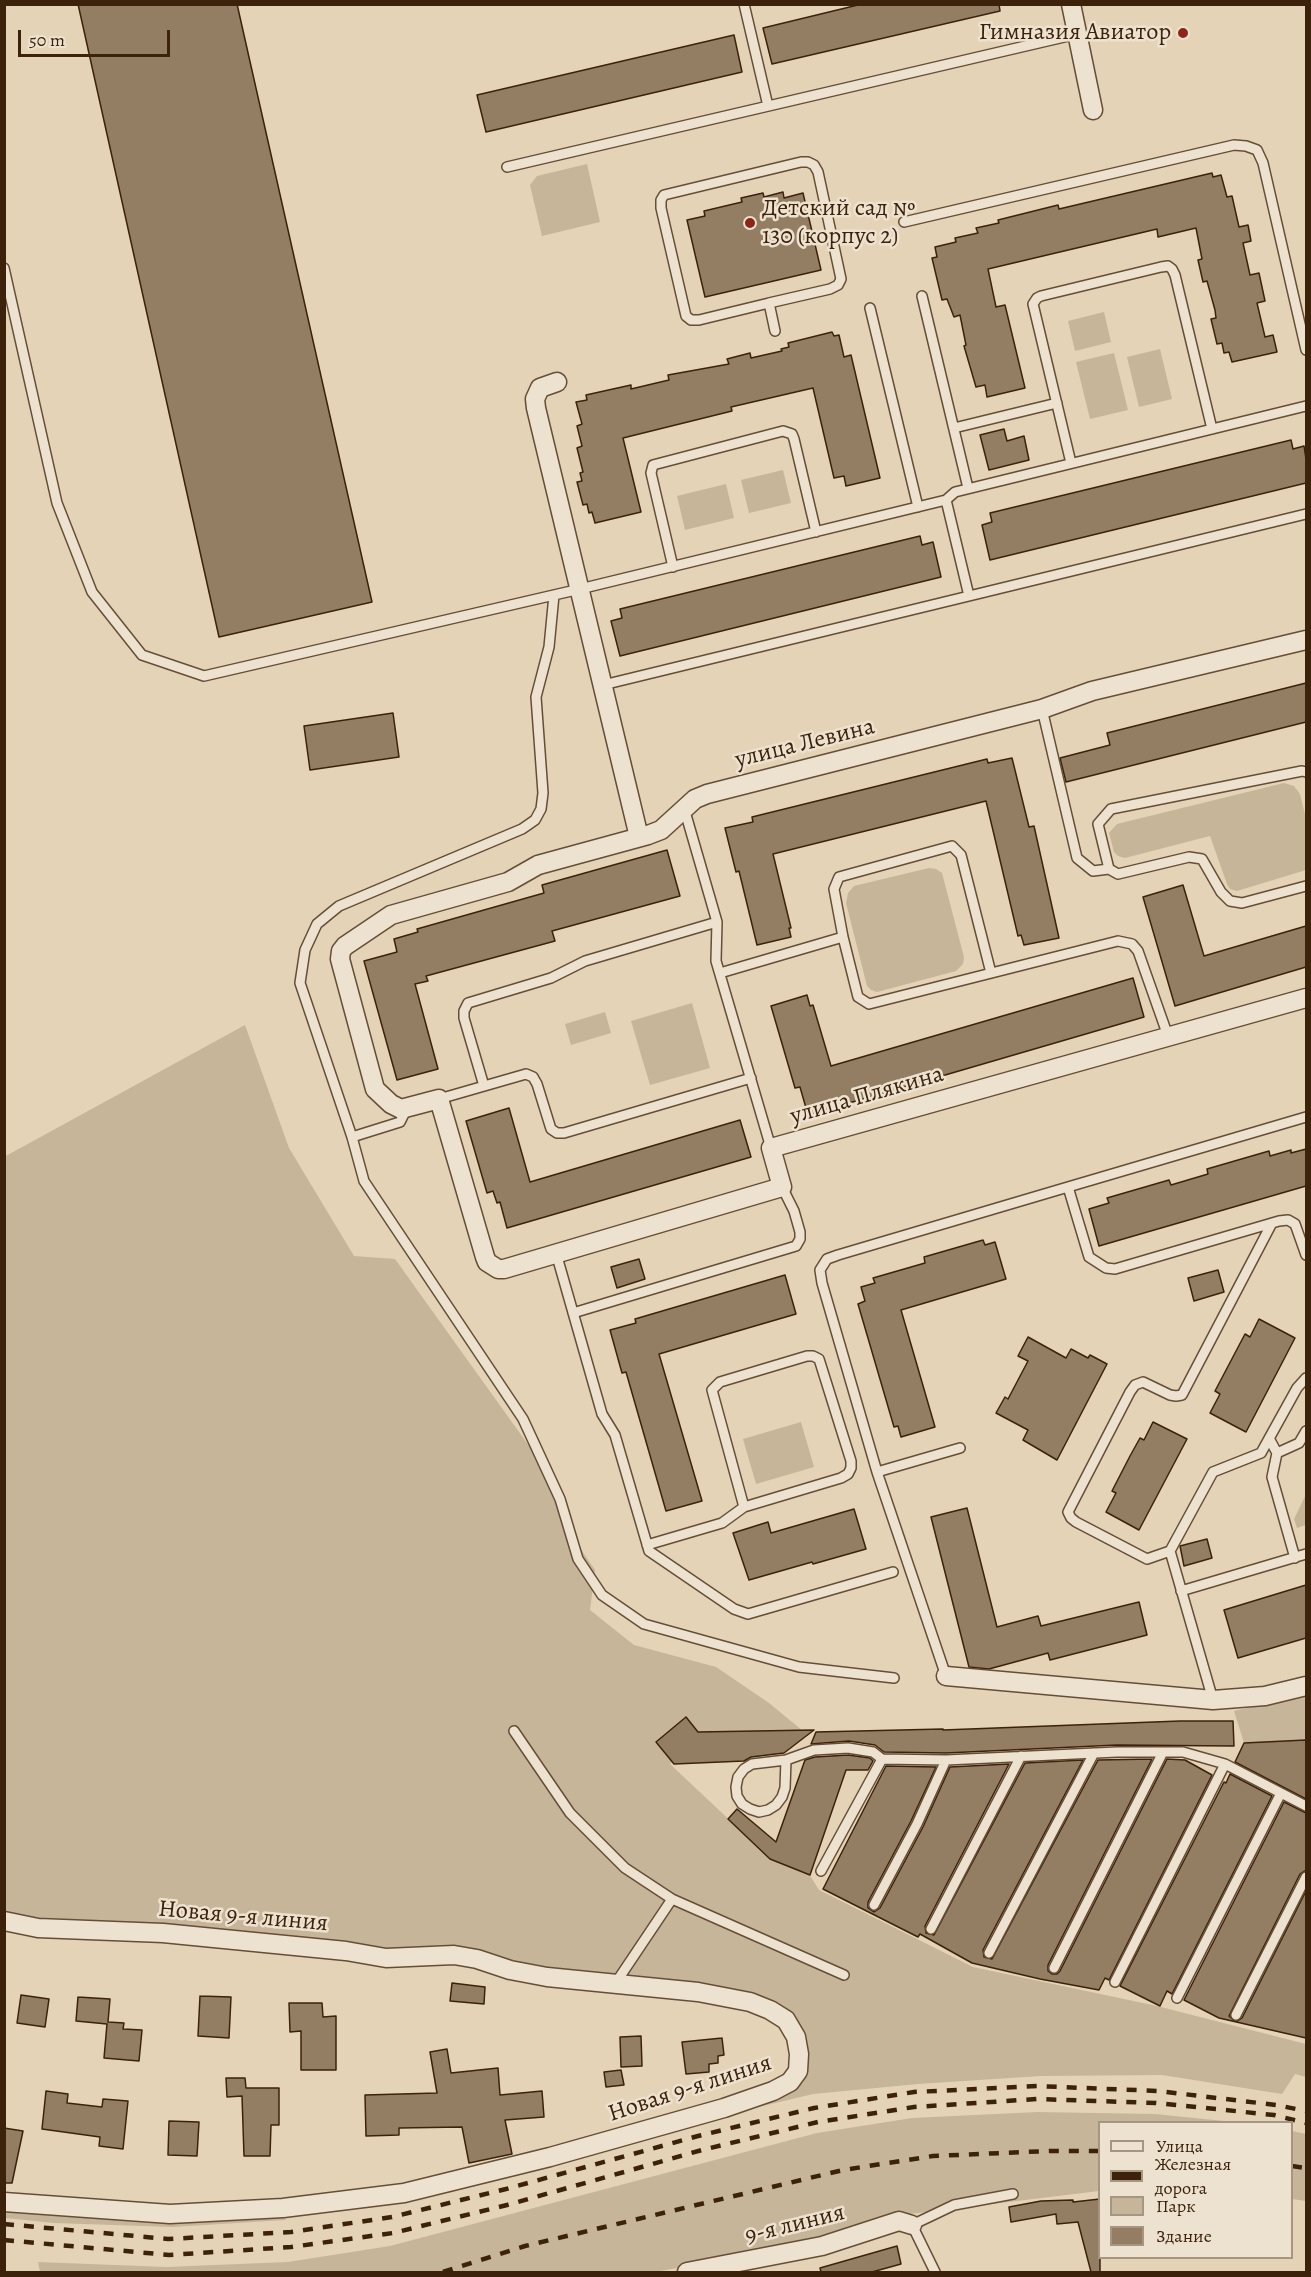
<!DOCTYPE html>
<html>
<head>
<meta charset="utf-8">
<style>
	body { margin:0 }
	#map { position:relative; width:1311px; height:2277px; overflow:hidden; background:#e4d3b7; font-family:Alegreya,serif }
	canvas { display:block }
	.frame { position:absolute; inset:0; border:6px solid #3c220b; pointer-events:none }
	.legend { position:absolute; left:1098px; top:2121px; width:195px; height:138px; box-sizing:border-box; background:#ede2d0; border:2px solid #a69581; margin:0; padding:8px 10px; list-style:none; font-size:18px; color:#3c220b }
	.legend li { display:flex; align-items:center; gap:12px; height:30px }
	.legend b { width:30px; border:2px solid #a69581 }
	.scale { position:absolute; left:18px; top:30px; width:152px; height:27px; box-sizing:border-box; border:3px solid #3c220b; border-top:0; padding-left:8px; font-size:18px; line-height:21px; white-space:nowrap; color:#3c220b; -webkit-text-stroke:4px #ede2d0; paint-order:stroke }
</style>
</head>
<body>
<div id="map">
<canvas width="1311" height="2277"></canvas>
<div class="frame"></div>
<ul class="legend">
<li><b style="height:8px;background:#ede2d0"></b>Улица</li>
<li><b style="height:8px;background:#3c220b"></b>Железная дорога</li>
<li><b style="height:16px;background:#c7b59a"></b>Парк</li>
<li><b style="height:16px;background:#937e64"></b>Здание</li>
</ul>
<div class="scale">50 m</div>
</div>
<script>
const ctx = document.querySelector('canvas').getContext('2d');
ctx.lineJoin = 'round';
function fill(path, color) {
  ctx.fillStyle = color;
  ctx.fill(path, 'evenodd');
}
function poly(rows) {
  const path = new Path2D();
  for (const r of rows) {
    path.moveTo(r[0], r[1]);
    for (let i = 2; i < r.length; i += 2) path.lineTo(r[i], r[i + 1]);
  }
  return path;
}
function strokePath(path, color, width, dash) {
  ctx.strokeStyle = color;
  ctx.lineWidth = width;
  ctx.lineCap = dash ? 'butt' : 'round';
  ctx.setLineDash(dash || []);
  ctx.stroke(path);
}
function label(font, color, halo, rows, align = 'center') {
  ctx.font = font + ' Alegreya,serif';
  ctx.lineWidth = 5;
  ctx.setLineDash([]);
  ctx.textBaseline = 'middle';
  ctx.strokeStyle = halo;
  ctx.fillStyle = color;
  for (const [text, x, y, turn = 0] of rows) {
    ctx.save();
    ctx.translate(x, y);
    ctx.rotate((+turn || 0) * Math.PI / 180);
    ctx.textAlign = isNaN(turn) ? turn : align;
    if (halo) ctx.strokeText(text, 0, 0);
    ctx.fillText(text, 0, 0);
    ctx.restore();
  }
}
fill(poly([
	[587,164,600,222,542,236,530,185,537,176],
	[1104,312,1111,342,1075,351,1068,321],
	[1160,349,1172,399,1139,407,1127,357],
	[1114,353,1128,410,1090,419,1076,362],
	[783,470,791,503,749,513,741,480],
	[726,484,734,518,685,530,677,496],
	[1284,783,1294,786,1300,794,1306,818,1306,870,1237,891,1230,889,1227,884,1210,836,1125,858,1118,856,1114,852,1109,833,1117,824],
	[929,868,936,869,942,873,964,957,963,964,956,971,877,992,871,990,867,986,846,903,848,893,854,886],
	[692,1003,710,1068,650,1085,631,1021],
	[605,1012,611,1033,571,1045,565,1024],
	[245,1025,289,1148,354,1256,395,1259,542,1464,563,1523,595,1570,590,1610,634,1645,716,1667,769,1703,803,1731,707,1732,670,1764,772,1860,809,1874,819,1890,973,1967,1157,2006,1306,2044,1306,2077,1295,2074,1282,2094,1162,2075,1041,2076,918,2084,813,2094,729,2114,803,2083,809,2064,805,2054,774,2005,386,1952,41,1922,5,1913,4,1157],
	[801,1422,814,1467,756,1484,743,1439],
	[1306,1494,1306,1525,1297,1528,1294,1519],
	[1306,1695,1306,1740,1244,1743,1234,1711],
	[1038,2112,1155,2114,1234,2122,1100,2122,1099,2191,910,2214,814,2243,655,2272,40,2272,38,2262,166,2267,288,2262,390,2246,817,2133,912,2118],
	[1292,2131,1306,2134,1306,2201,1292,2199],
	[5,2199,170,2210,268,2205,286,2220,172,2227,54,2223,5,2218]
]), '#c7b59a');
const building = poly([
	[78,4,237,4,372,602,219,637,78,4],
	[862,4,999,4,1000,11,772,64,763,28,862,4],
	[734,35,742,72,486,132,477,95,734,35],
	[1212,173,1213,177,1221,175,1227,197,1232,196,1239,227,1248,225,1251,241,1243,243,1250,275,1259,273,1265,301,1257,303,1265,337,1273,335,1277,352,1232,362,1229,352,1224,353,1222,343,1217,344,1211,319,1216,318,1215,310,1207,281,1203,282,1198,260,1202,259,1196,228,1158,237,1157,229,988,269,996,307,1005,305,1025,388,987,397,985,385,976,387,964,346,966,345,960,315,954,317,947,299,942,300,932,258,937,257,935,247,956,242,955,238,978,233,976,228,999,223,998,220,1058,205,1059,209,1212,173],
	[783,192,784,198,803,193,821,270,705,297,687,220,705,216,704,211,742,202,741,198,763,193,764,197,783,192],
	[832,332,834,336,839,335,844,357,851,355,880,478,846,486,844,476,834,478,813,388,731,407,732,411,623,438,641,512,595,523,592,512,589,513,587,504,583,505,577,482,582,481,580,473,583,472,577,448,582,446,577,426,582,424,576,402,587,400,586,395,631,385,631,389,669,380,668,375,729,364,727,359,750,353,751,358,782,351,781,349,789,347,788,343,832,332],
	[1004,429,1007,441,1024,436,1029,460,989,470,980,435,1004,429],
	[1291,440,1293,449,1304,446,1306,459,1306,483,990,560,982,525,992,522,990,513,1291,440],
	[920,536,922,545,933,542,941,577,620,656,611,621,622,618,620,609,920,536],
	[1306,683,1306,722,1066,782,1060,758,1110,745,1107,733,1306,683],
	[393,713,399,757,310,770,304,726,393,713],
	[1012,758,1029,827,1034,826,1059,938,1024,945,1021,935,1018,936,986,801,773,854,791,928,789,928,791,937,757,945,739,871,736,872,725,828,753,822,752,817,987,759,988,763,1012,758],
	[667,850,680,896,552,931,555,941,426,976,428,981,415,984,438,1069,397,1080,364,961,397,952,394,939,418,932,417,929,544,893,542,885,667,850],
	[1183,885,1204,956,1306,926,1306,967,1175,1006,1143,897,1183,885],
	[1133,978,1144,1017,808,1115,800,1087,795,1088,771,1006,807,995,810,1006,813,1005,831,1066,1133,978],
	[509,1108,530,1182,740,1120,751,1157,507,1228,500,1202,497,1203,493,1191,487,1193,466,1121,509,1108],
	[1306,1149,1306,1186,1099,1246,1089,1209,1109,1203,1107,1198,1169,1180,1171,1185,1208,1174,1207,1169,1269,1151,1270,1156,1291,1150,1291,1153,1306,1149],
	[983,1240,985,1245,995,1242,1006,1279,901,1310,935,1427,901,1437,898,1426,894,1427,858,1304,865,1301,861,1287,875,1283,873,1278,925,1263,924,1257,983,1240],
	[639,1259,645,1279,617,1288,611,1267,639,1259],
	[1218,1270,1224,1292,1194,1301,1188,1278,1218,1270],
	[785,1275,796,1314,659,1354,702,1501,666,1511,626,1372,622,1373,610,1330,636,1323,635,1319,785,1275],
	[1259,1319,1295,1338,1246,1432,1210,1413,1220,1394,1215,1391,1245,1334,1250,1337,1259,1319],
	[1028,1337,1066,1358,1071,1349,1088,1358,1090,1355,1107,1364,1057,1460,1023,1440,1028,1430,996,1413,1005,1397,1008,1399,1028,1361,1018,1356,1028,1337],
	[1153,1422,1187,1439,1139,1530,1106,1512,1116,1493,1112,1491,1130,1456,1140,1438,1144,1440,1153,1422],
	[967,1508,997,1627,1038,1616,1041,1626,1139,1602,1147,1635,1050,1660,1048,1653,989,1669,969,1667,931,1517,967,1508],
	[854,1509,866,1549,813,1564,812,1562,749,1580,733,1533,768,1522,771,1533,854,1509],
	[1207,1539,1212,1558,1184,1566,1180,1546,1207,1539],
	[1306,1585,1306,1638,1238,1658,1224,1610,1306,1585],
	[686,1717,698,1732,814,1730,784,1753,751,1757,744,1761,674,1764,656,1742,686,1717],
	[1180,1721,1233,1721,1234,1746,1117,1745,946,1753,884,1752,875,1745,849,1741,811,1744,816,1732,943,1729,943,1730,1180,1721],
	[1306,1740,1306,1799,1235,1762,1244,1743,1306,1740],
	[848,1755,870,1758,873,1761,868,1770,846,1770,810,1875,770,1859,728,1819,737,1809,776,1842,805,1760,815,1757,848,1755],
	[1152,1759,1048,1965,1048,1971,1052,1974,1057,1974,1060,1971,1167,1759,1185,1760,1212,1775,1109,1980,1105,1978,1099,1990,1040,1979,972,1963,920,1934,918,1937,823,1889,886,1766,936,1767,911,1821,868,1902,868,1908,874,1912,880,1908,923,1827,950,1767,1009,1764,925,1926,926,1933,934,1935,1025,1763,1083,1760,983,1950,984,1957,992,1959,1098,1760,1152,1759],
	[1230,1774,1272,1796,1172,1994,1167,1991,1160,2006,1120,1986,1224,1782,1226,1783,1230,1774],
	[1284,1802,1306,1813,1306,1870,1300,1874,1229,2016,1236,2022,1242,2018,1306,1891,1306,2038,1219,2018,1184,2000,1284,1802],
	[452,1983,485,1987,484,2004,450,2001,452,1983],
	[21,1995,49,1999,45,2027,17,2023,21,1995],
	[200,1996,231,1997,229,2038,198,2036,200,1996],
	[78,1997,110,1999,108,2022,124,2023,123,2029,142,2030,139,2061,104,2058,107,2024,76,2021,78,1997],
	[289,2003,322,2003,323,2017,336,2016,336,2070,301,2070,301,2031,290,2032,289,2003],
	[641,2036,642,2066,621,2067,620,2037,641,2036],
	[722,2038,724,2055,718,2056,718,2063,709,2064,709,2072,686,2074,682,2042,722,2038],
	[447,2049,451,2073,498,2068,500,2095,542,2091,544,2117,505,2120,512,2154,469,2163,462,2127,399,2128,399,2135,366,2136,365,2095,437,2093,430,2052,447,2049],
	[621,2070,624,2085,606,2087,604,2072,621,2070],
	[226,2078,245,2078,246,2088,279,2088,279,2125,271,2125,270,2156,244,2156,242,2096,227,2097,226,2078],
	[46,2091,68,2094,67,2103,102,2107,103,2099,128,2101,123,2149,99,2146,100,2137,42,2129,46,2091],
	[169,2121,199,2122,197,2156,168,2155,169,2121],
	[4,2128,23,2131,12,2183,4,2183,4,2128],
	[1100,2199,1100,2272,1091,2272,1078,2222,1057,2224,1056,2214,1011,2222,1009,2207,1041,2201,1073,2200,1073,2202,1100,2199],
	[897,2246,901,2264,872,2272,821,2272,820,2268,897,2246]
]);
fill(building, '#937e64');
strokePath(building, '#3c220b', 1.5);
const service = poly([
	[744,4,768,106],
	[507,167,1077,34],
	[904,222,1234,145,1246,146,1257,150,1263,163,1306,350],
	[4,268,57,503,92,592,142,655,204,676,580,589,946,500,969,596,603,685],
	[922,296,968,488],
	[769,303,699,320,691,320,686,316,661,208,661,200,664,195,801,162,808,162,814,165,818,172,841,279,838,285,830,289,769,303,775,331],
	[870,308,918,507],
	[954,428,1057,403],
	[1071,463,1033,304,1037,298,1041,296,1161,267,1168,266,1172,269,1175,275,1212,429],
	[946,500,955,492,1306,406],
	[673,567,651,473,653,465,783,431,792,434,794,439,816,532],
	[969,596,1306,514],
	[1042,709,1077,858,1093,871,1109,869],
	[1306,772,1302,771,1111,809,1098,824,1109,869,1118,874,1189,857,1202,859,1221,892,1230,901,1242,903,1306,886],
	[684,808,717,922,716,961,771,1148],
	[720,973,843,937],
	[991,973,961,855,952,846,839,877,834,889,843,937,858,997,869,1004,1118,941,1132,944,1138,951,1168,1036],
	[484,1086,464,1018,464,1011,468,1003,551,978,585,961,717,922],
	[439,1099,526,1074,533,1077,537,1084,551,1129,557,1133,564,1133,751,1078],
	[407,1108,400,1122,352,1137,300,983,305,950,317,924,339,906,522,829,535,820,541,809,543,793,536,697,549,647,554,595],
	[1306,1117,1068,1187,1089,1257,1106,1268,1115,1269,1279,1221,1288,1220,1295,1224,1306,1255],
	[352,1137,364,1181,523,1419,560,1499,578,1559,602,1595,644,1624,799,1667,894,1678],
	[556,1253,602,1414,615,1435,649,1551,734,1609,748,1614,893,1572],
	[573,1313,796,1246,800,1239,800,1232,794,1211,782,1187],
	[1270,1440,1277,1453,1272,1477,1295,1558],
	[960,1448,877,1472,822,1283,820,1270,827,1259,838,1255,1068,1187],
	[1277,1453,1299,1443,1306,1431],
	[877,1472,946,1676],
	[647,1545,722,1523,744,1507,841,1478,848,1474,851,1468,851,1461,819,1359,813,1356,807,1356,720,1382,712,1390,744,1507],
	[1170,1551,1147,1559,1076,1522,1071,1518,1068,1512,1130,1392,1135,1385,1143,1382,1170,1395,1176,1396,1182,1395,1272,1223],
	[1181,1591,1306,1554],
	[1213,1700,1170,1551,1213,1472,1261,1453,1297,1388,1306,1378],
	[514,1731,570,1813,625,1868,672,1899],
	[786,1760,785,1788,782,1797,776,1805,768,1810,759,1812,750,1809,742,1804,737,1796,736,1787,738,1777,744,1769,752,1764,786,1760,814,1750,848,1748,873,1752,882,1759,946,1760,1117,1752,1183,1752,1225,1764,1306,1806],
	[821,1871,882,1759],
	[874,1905,917,1824,946,1760],
	[931,1929,1021,1756],
	[989,1953,1094,1753],
	[1054,1968,1163,1752],
	[1115,1982,1225,1764],
	[615,1984,672,1899,844,1975],
	[1177,1998,1281,1793],
	[1236,2015,1306,1877],
	[935,2272,912,2225,954,2205,1013,2194]
]);
const minor = poly([
	[1071,4,1093,110],
	[557,382,540,388,535,399,536,408,639,837],
	[1306,640,1092,691,1042,709,707,794,695,799,661,830,648,835,538,865,508,882,391,915,345,946,341,951,340,959,375,1089,391,1104,401,1109,439,1099,485,1257,487,1262,498,1269,504,1269,782,1187,771,1148,1306,998],
	[946,1676,1213,1700,1265,1696,1306,1686],
	[4,1921,38,1928,163,1933,346,1951,386,1958,454,1955,477,1959,510,1970,547,1977,698,1992,750,2002,770,2010,786,2020,796,2037,799,2054,798,2071,790,2082,773,2091,724,2108,550,2157,404,2193,283,2208,170,2214,4,2202],
	[687,2272,822,2246,899,2221,912,2225]
]);
strokePath(service, '#664e36', 12);
strokePath(minor, '#664e36', 21);
strokePath(service, '#ede2d0', 9);
strokePath(minor, '#ede2d0', 18);
strokePath(poly([
	[1292,2166,1306,2168],
	[4,2224,168,2239,291,2232,392,2217,506,2189,698,2136,814,2108,914,2092,1037,2086,1158,2091,1276,2105,1306,2111],
	[4,2240,169,2255,291,2247,393,2233,507,2205,702,2150,818,2122,914,2107,1037,2099,1156,2103,1274,2115,1306,2123],
	[443,2272,525,2246,843,2170,933,2156,1049,2151,1100,2151]
]), '#3c220b', 4.5, [10, 10]);
for (const [x, y, r, color] of [
	[1183,33,6,"#8f2418"],
	[750,223,6,"#8f2418"]
]) {
  const dot = new Path2D();
  dot.arc(x, y, r, 0, 2 * Math.PI);
  ctx.fillStyle = color;
  ctx.fill(dot);
  strokePath(dot, '#ede2d0', 2);
}
label('24px', '#3c220b', '#ede2d0', [
	["Гимназия Авиатор",1171,33],
	["Детский сад №",762,209,"left"],
	["130 (корпус 2)",762,237,"left"]
], 'right');
label('24px', '#3c220b', '#ede2d0', [
	["улица Левина",805,744,-14],
	["улица Плякина",867,1096,-16],
	["Новая 9-я линия",243,1917,5],
	["Новая 9-я линия",690,2089,-18],
	["9-я линия",795,2225,-14]
]);
</script>
</body>
</html>
